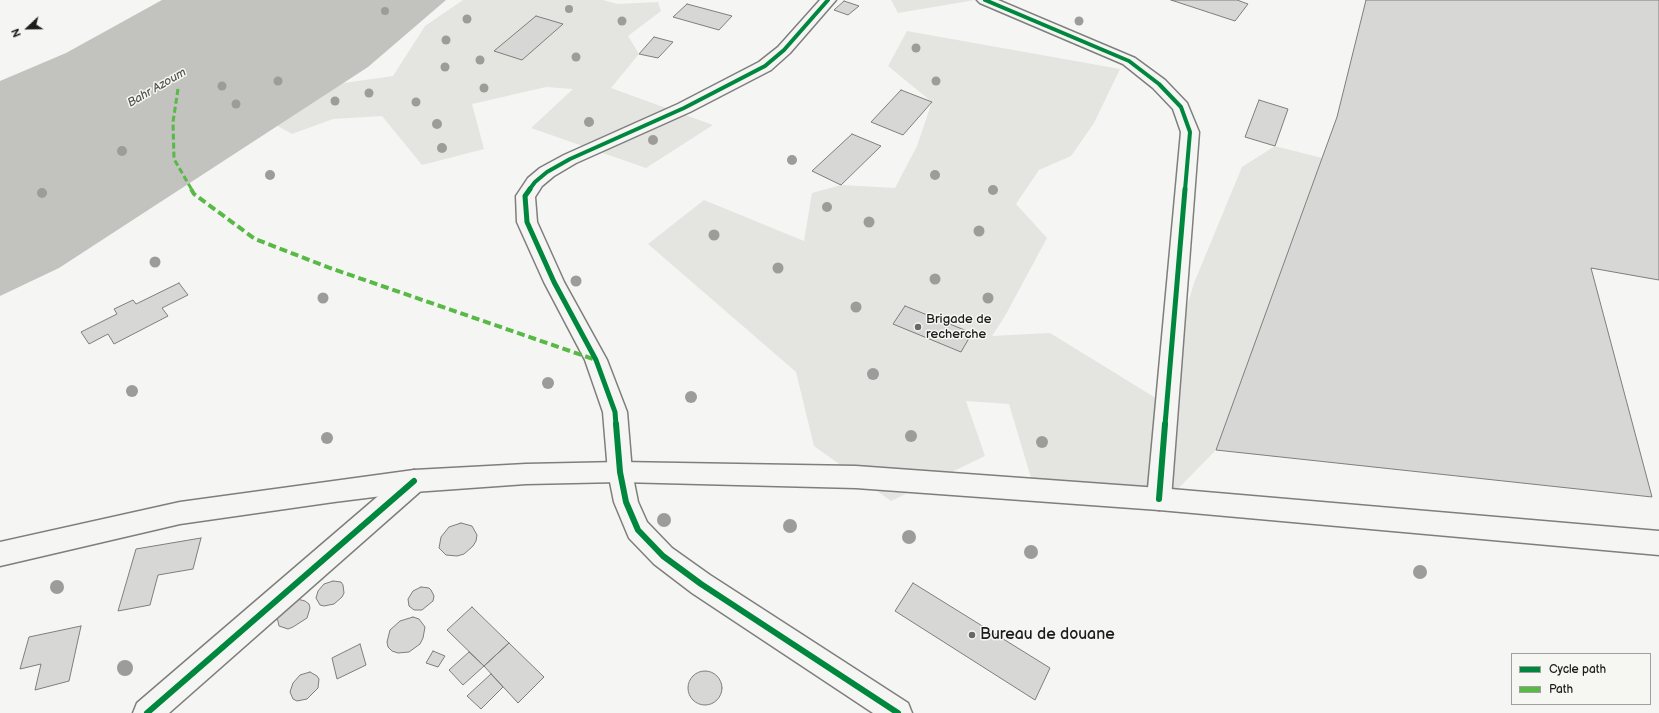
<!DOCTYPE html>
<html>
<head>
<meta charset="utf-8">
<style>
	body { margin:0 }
	#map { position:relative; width:1659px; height:713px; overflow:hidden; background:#f5f5f3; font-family:"Balsamiq Sans",sans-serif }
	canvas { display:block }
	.legend { position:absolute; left:1511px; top:653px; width:140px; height:52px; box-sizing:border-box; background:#f6f6f2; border:1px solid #9f9f9c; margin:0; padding:5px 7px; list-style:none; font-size:12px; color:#1c1c1c }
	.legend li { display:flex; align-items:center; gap:8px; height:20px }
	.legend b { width:20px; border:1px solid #9f9f9c }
	.north { position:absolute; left:8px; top:8px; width:40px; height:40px; -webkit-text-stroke:3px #f6f6f2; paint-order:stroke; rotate:248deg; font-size:11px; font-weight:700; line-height:16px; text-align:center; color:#1c1c1c }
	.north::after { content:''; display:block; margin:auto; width:14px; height:18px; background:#1c1c1c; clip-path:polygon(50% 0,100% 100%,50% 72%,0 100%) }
</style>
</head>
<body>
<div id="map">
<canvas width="1659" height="713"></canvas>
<ul class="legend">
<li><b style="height:5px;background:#00873e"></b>Cycle path</li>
<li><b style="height:5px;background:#58b947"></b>Path</li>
</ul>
<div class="north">N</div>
</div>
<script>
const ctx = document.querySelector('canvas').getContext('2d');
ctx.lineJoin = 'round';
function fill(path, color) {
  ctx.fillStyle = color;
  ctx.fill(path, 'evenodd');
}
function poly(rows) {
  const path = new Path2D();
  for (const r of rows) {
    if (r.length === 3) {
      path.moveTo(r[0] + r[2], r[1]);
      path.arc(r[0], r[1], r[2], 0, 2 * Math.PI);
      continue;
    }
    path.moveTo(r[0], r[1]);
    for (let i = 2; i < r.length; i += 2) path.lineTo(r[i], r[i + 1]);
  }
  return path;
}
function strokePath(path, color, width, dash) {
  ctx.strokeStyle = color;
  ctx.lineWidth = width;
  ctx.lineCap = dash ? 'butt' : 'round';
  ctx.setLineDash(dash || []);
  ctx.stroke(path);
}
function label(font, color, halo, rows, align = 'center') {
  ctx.font = font + ' "Balsamiq Sans",sans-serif';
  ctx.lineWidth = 3;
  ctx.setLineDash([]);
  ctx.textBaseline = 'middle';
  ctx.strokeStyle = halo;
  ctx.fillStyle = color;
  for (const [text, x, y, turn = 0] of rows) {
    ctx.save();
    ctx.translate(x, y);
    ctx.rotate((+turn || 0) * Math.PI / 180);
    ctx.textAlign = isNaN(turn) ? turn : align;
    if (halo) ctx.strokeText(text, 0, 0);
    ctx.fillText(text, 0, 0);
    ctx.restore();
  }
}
fill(poly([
	[463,0,603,0,617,4,658,2,661,11,628,36,639,54,611,88,713,125,646,168,531,128,573,89,546,87,472,104,484,149,422,165,382,116,333,119,292,134,276,125,337,84,393,76,425,26],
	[891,0,975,0,898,13],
	[907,31,1120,69,1094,123,1071,156,1039,170,1016,204,1047,238,1005,316,992,336,1050,333,1159,400,1194,283,1242,167,1275,146,1322,158,1216,450,1161,506,1034,488,1009,404,966,401,985,456,891,501,814,446,796,372,648,244,704,200,804,241,812,193,841,185,895,188,917,146,932,102,888,66]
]), '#e4e4e1');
fill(poly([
	[162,0,446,0,368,67,59,268,0,296,0,81,66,53]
]), '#c2c2bf');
const building = poly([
	[1171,0,1237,0,1248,4,1235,21,1171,0],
	[1366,0,1659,0,1659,280,1591,268,1652,497,1216,450,1337,117,1366,0],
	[844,1,859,6,848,15,834,10,844,1],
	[687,4,732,16,719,30,673,17,687,4],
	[536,16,563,24,522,60,494,51,536,16],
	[654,37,673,42,658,58,639,54,654,37],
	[901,90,932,102,903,135,871,122,901,90],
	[1259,100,1288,109,1275,146,1245,137,1259,100],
	[852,134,881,146,841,185,812,171,852,134],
	[179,283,188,295,162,308,168,316,114,344,108,334,89,344,81,332,117,314,114,309,133,300,136,304,179,283],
	[905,306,972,333,961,352,893,324,905,306],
	[461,523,472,526,477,535,476,541,473,546,464,554,457,556,446,555,439,548,441,537,449,527,461,523],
	[201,538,193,569,158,575,150,605,118,611,136,549,201,538],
	[333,581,341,582,343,585,344,593,342,597,334,604,324,606,320,605,316,598,318,591,324,584,333,581],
	[913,583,1050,668,1035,700,895,611,913,583],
	[421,587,429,588,431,590,434,596,433,601,422,610,414,610,409,606,408,599,413,591,421,587],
	[297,599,305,601,309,604,310,608,307,618,293,627,288,629,279,626,277,617,297,599],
	[472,607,509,643,484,666,447,630,472,607],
	[413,617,419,619,425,627,423,638,420,644,409,652,398,653,392,651,388,647,387,642,390,630,400,621,413,617],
	[81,626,69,681,35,690,41,664,20,669,29,637,81,626],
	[509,643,544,677,518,703,484,666,509,643],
	[360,644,366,665,337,679,332,658,360,644],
	[433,651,445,656,438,667,426,663,433,651],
	[469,652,484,666,463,685,449,670,469,652],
	[705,688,17],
	[310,672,317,676,319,679,318,688,307,699,297,701,293,699,290,692,293,683,300,675,310,672],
	[491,674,503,687,481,709,467,696,491,674]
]);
fill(building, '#d7d7d6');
strokePath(building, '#7e7e7d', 1);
const minor = poly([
	[820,0,836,0,790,53,771,70,690,112,576,163,554,176,542,186,535,197,537,222,564,282,607,360,627,412,632,472,638,502,647,522,672,548,710,575,908,703,912,713,873,713,692,593,654,564,629,538,614,502,608,472,603,412,585,360,544,282,517,222,516,196,528,178,540,168,564,155,678,104,759,62,778,47,820,0],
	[977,0,998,0,1135,58,1165,80,1187,103,1199,132,1171,499,1168,507,1159,510,1150,507,1147,499,1181,132,1173,109,1153,88,1123,64,980,3,977,0],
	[414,470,423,473,426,481,423,489,169,713,133,713,137,703,405,473,414,470]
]);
const secondary = poly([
	[620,462,856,466,1159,488,1659,531,1659,555,1159,510,856,488,620,482,526,484,414,492,334,502,180,524,0,566,0,542,180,502,414,470,526,464,620,462]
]);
strokePath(minor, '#7e7e7d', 3);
strokePath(secondary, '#7e7e7d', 3);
fill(minor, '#f5f5f3');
fill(secondary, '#f5f5f3');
strokePath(poly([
	[178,89,173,122,174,159,192,190]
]), '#58b947', 3, [6, 3]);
strokePath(poly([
	[191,189,194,194,255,239,330,268,596,360]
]), '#58b947', 4, [8, 4]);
strokePath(poly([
	[985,0,1129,61,1159,84,1181,107,1190,132,1185,190],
	[529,190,535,182,547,172,570,159,684,108,765,66,784,50,828,0]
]), '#00873e', 4);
strokePath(poly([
	[530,189,525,196,527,222,554,282,596,360,615,412,616,425],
	[1165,425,1185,189]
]), '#00873e', 5);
strokePath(poly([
	[616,424,620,472,626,502,638,530,663,556,701,584,898,713],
	[1159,499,1165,424],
	[147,713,414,481]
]), '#00873e', 6);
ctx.fillStyle = '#9c9c9b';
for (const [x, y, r] of [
	[569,9,4],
	[385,11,4],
	[467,19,4.5],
	[622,21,4.5],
	[1079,21,4.5],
	[446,40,4.5],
	[916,48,4.5],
	[576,57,4.5],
	[480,60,4.5],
	[445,67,4.5],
	[278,81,4.5],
	[936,81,4.5],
	[222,86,4.5],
	[484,88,4.5],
	[369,93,4.5],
	[335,101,4.5],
	[416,102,4.5],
	[236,104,4.5],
	[589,122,5],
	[437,124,5],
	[653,140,5],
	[442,148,5],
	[122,151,5],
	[792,160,5],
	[270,175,5],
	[935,175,5],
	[993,190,5],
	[42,193,5],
	[827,207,5],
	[869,222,5.5],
	[979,231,5.5],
	[714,235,5.5],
	[155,262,5.5],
	[778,268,5.5],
	[935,279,5.5],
	[576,281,5.5],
	[323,298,5.5],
	[988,298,5.5],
	[856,307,5.5],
	[873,374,6],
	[548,383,6],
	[132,391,6],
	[691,397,6],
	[911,436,6],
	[327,438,6],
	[1042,442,6],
	[664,520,7],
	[790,526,7],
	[909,537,7],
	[1031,552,7],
	[1420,572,7],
	[57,587,7],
	[125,668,8]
]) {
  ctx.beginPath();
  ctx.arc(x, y, r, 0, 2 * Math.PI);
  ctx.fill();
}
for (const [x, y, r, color] of [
	[918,327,4,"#686867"],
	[972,635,4,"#686867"]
]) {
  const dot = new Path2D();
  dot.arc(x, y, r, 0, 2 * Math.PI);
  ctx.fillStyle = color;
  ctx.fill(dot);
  strokePath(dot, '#f6f6f2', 1.5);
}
label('italic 12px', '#565654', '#f6f6f2', [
	["Bahr Azoum",157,88,-30]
]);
label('13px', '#1c1c1c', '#f6f6f2', [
	["Brigade de",926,320],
	["recherche",926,335]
], 'left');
label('16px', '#1c1c1c', '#f6f6f2', [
	["Bureau de douane",980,635]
], 'left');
</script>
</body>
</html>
